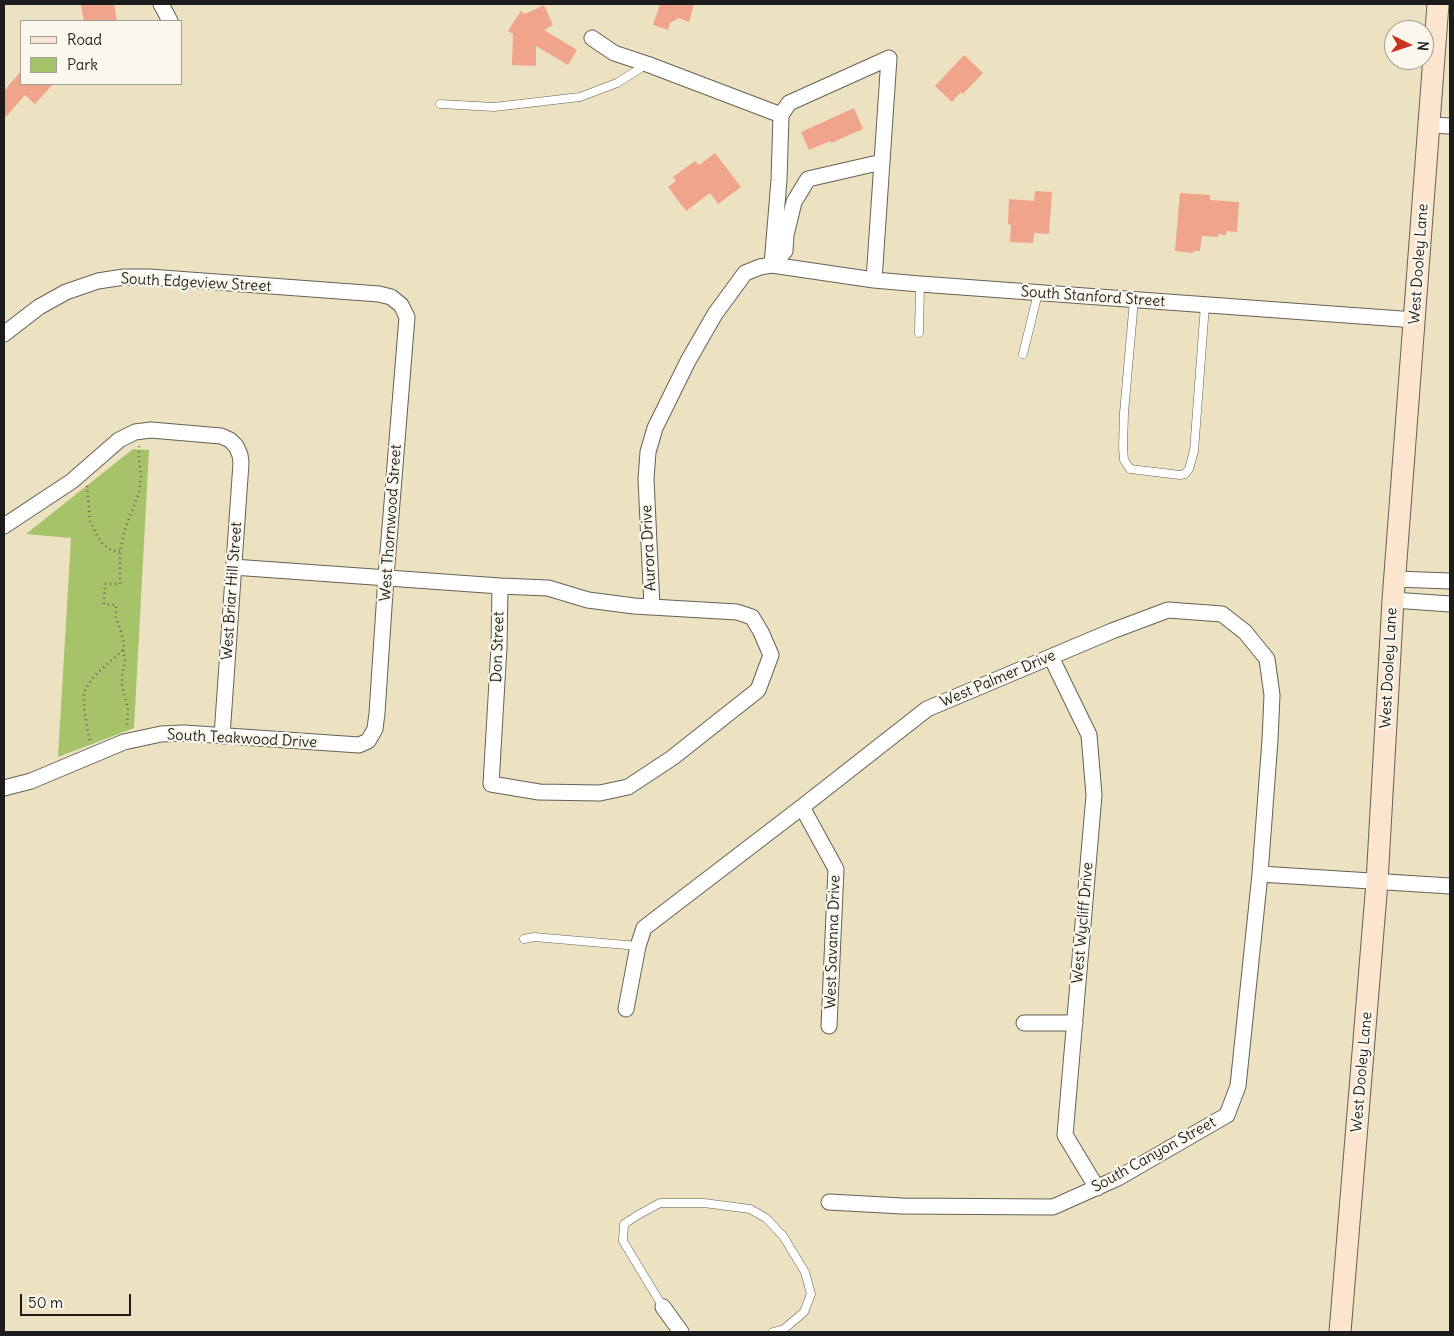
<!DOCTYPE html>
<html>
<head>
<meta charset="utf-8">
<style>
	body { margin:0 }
	#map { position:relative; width:1454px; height:1336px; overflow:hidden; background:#ece1c0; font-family:Delius,sans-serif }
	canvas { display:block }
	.frame { position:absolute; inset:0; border:5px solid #1c1c1c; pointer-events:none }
	.legend { position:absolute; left:20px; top:20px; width:162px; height:65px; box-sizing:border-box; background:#fbf7ec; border:1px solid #a29f99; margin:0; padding:6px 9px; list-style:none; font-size:15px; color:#1c1c1c }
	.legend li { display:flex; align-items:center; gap:10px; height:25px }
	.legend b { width:25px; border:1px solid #a29f99 }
	.north { position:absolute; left:1384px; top:20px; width:50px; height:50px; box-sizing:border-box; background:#fbf7ec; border:1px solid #a29f99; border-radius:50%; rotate:94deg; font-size:14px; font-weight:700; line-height:20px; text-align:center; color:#1c1c1c }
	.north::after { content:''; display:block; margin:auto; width:18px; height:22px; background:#c8321e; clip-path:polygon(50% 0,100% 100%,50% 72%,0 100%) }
	.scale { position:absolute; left:20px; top:1294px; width:111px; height:22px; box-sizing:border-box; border:2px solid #1c1c1c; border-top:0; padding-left:6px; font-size:15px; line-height:18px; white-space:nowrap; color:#1c1c1c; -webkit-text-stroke:4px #fbf7ec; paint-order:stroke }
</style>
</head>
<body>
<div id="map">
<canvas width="1454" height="1336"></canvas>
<div class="frame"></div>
<ul class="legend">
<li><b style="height:6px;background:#fbe5cf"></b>Road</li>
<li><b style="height:14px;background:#a6c36a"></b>Park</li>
</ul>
<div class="north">N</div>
<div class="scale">50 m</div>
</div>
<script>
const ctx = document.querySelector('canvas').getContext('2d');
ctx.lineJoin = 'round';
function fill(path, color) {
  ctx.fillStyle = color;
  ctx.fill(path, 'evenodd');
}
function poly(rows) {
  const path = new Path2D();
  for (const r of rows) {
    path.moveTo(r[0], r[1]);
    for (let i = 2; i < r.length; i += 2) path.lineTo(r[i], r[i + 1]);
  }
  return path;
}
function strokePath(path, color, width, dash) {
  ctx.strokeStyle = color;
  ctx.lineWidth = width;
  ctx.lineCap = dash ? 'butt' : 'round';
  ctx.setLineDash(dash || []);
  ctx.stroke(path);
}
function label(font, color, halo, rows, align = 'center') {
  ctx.font = font + ' Delius,sans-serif';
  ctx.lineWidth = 4.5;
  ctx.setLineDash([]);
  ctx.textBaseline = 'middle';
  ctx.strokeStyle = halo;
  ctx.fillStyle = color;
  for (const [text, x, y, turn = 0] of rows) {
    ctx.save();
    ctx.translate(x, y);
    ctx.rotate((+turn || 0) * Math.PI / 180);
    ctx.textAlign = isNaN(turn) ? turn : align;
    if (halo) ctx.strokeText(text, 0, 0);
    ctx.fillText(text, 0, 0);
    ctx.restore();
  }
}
fill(poly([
	[133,449,149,450,134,728,58,757,71,538,26,534]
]), '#a6c36a');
fill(poly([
	[90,4,114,4,117,21,84,21,81,5],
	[660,4,694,4,689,22,679,18,670,23,668,30,653,25],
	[544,5,553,25,544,30,577,50,568,65,536,46,536,66,512,65,513,34,508,31,521,11,525,14],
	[964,55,983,73,963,94,961,92,952,102,935,86],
	[21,71,21,84,53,84,35,104,25,95,4,119,4,91],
	[854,108,863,129,831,143,830,141,809,150,801,132],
	[715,153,741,187,718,204,710,193,686,211,668,187,676,181,673,177,695,161,699,165],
	[1035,191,1052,192,1049,234,1034,233,1033,243,1010,242,1011,225,1008,224,1009,199,1034,201],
	[1180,193,1210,195,1210,200,1239,202,1237,232,1226,231,1226,235,1218,234,1218,237,1202,236,1200,251,1194,251,1193,253,1175,251]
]), '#f0a48c');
const lane = poly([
	[440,104,494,107,580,97,617,83,647,64],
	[1134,300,1124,413,1123,448,1124,460,1130,469,1180,475,1185,474,1189,469,1194,451,1205,305],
	[919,333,920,284],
	[1023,354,1038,293],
	[524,939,534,937,638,946],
	[663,1307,623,1241,624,1224,638,1215,660,1203,704,1203,750,1209,766,1218,783,1236,805,1272,811,1294,804,1312,784,1329,773,1332]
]);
const street = poly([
	[161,4,170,21],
	[592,38,614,53,647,64,781,115],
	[781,115,789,103,889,58,874,280],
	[1429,125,1450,126],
	[772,265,785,251,786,235,794,202,808,179,882,162],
	[772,265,779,180,781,115],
	[4,334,39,307,66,292,98,281,124,277,149,277,379,294,391,297,401,305,407,317,386,577,377,713,375,729,368,741,359,745,184,733,161,734,124,742,31,781,4,788],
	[4,526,72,481,119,440,135,432,151,430,221,436,230,440,236,446,240,455,241,463,222,736],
	[233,567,500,586],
	[1395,579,1450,581],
	[500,586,548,588,588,600,634,606,737,612,752,617,761,632,771,655,758,690,672,758,628,787,600,793,539,792,491,784,499,647,500,586],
	[1393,600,1450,604],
	[652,607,646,479,648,452,655,428,688,361,715,314,745,273,760,267,772,265,874,280,920,284,1415,320],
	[1051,657,1089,735,1094,795,1065,1135,1097,1188],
	[802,807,836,869,829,1026],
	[626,1009,638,946,644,928,802,807,927,709,1112,631,1168,610,1222,614,1245,632,1267,659,1272,695,1270,740,1260,874],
	[1024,1023,1075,1023],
	[829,1202,902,1206,1053,1207,1118,1178,1227,1115,1238,1086,1260,874,1450,886],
	[663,1307,681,1332]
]);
const secondary = poly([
	[1340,1332,1377,882,1393,600,1438,4]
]);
strokePath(lane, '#656155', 9);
strokePath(street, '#656155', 17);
strokePath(secondary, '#656155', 23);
strokePath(poly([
	[87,486,90,521,96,534,102,543,110,549,114,551,120,551],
	[123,650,125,661,122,676,122,686,128,708,127,727],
	[90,740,87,728,84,706,84,692,94,676,123,650,124,645,123,638,116,617,116,605,104,604,105,584,120,584,120,551,124,532,139,493,140,485,141,476,139,457,139,445]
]), '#656155', 2.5, [1, 4]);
strokePath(lane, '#fff', 8);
strokePath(street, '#fff', 15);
strokePath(secondary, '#fbe5cf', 21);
label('15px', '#1c1c1c', '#fbf7ec', [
	["West Dooley Lane",1419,264,-86],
	["South Edgeview Street",196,283,3],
	["South Stanford Street",1093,297,4],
	["West Thornwood Street",391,523,-86],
	["Aurora Drive",649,548,-93],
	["West Briar Hill Street",232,591,-86],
	["Don Street",498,647,-88],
	["West Dooley Lane",1389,668,-87],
	["West Palmer Drive",998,679,-23],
	["South Teakwood Drive",242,739,3],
	["West Wycliff Drive",1083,923,-85],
	["West Savanna Drive",833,942,-88],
	["West Dooley Lane",1362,1072,-85],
	["South Canyon Street",1154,1155,-29]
]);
</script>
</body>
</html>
